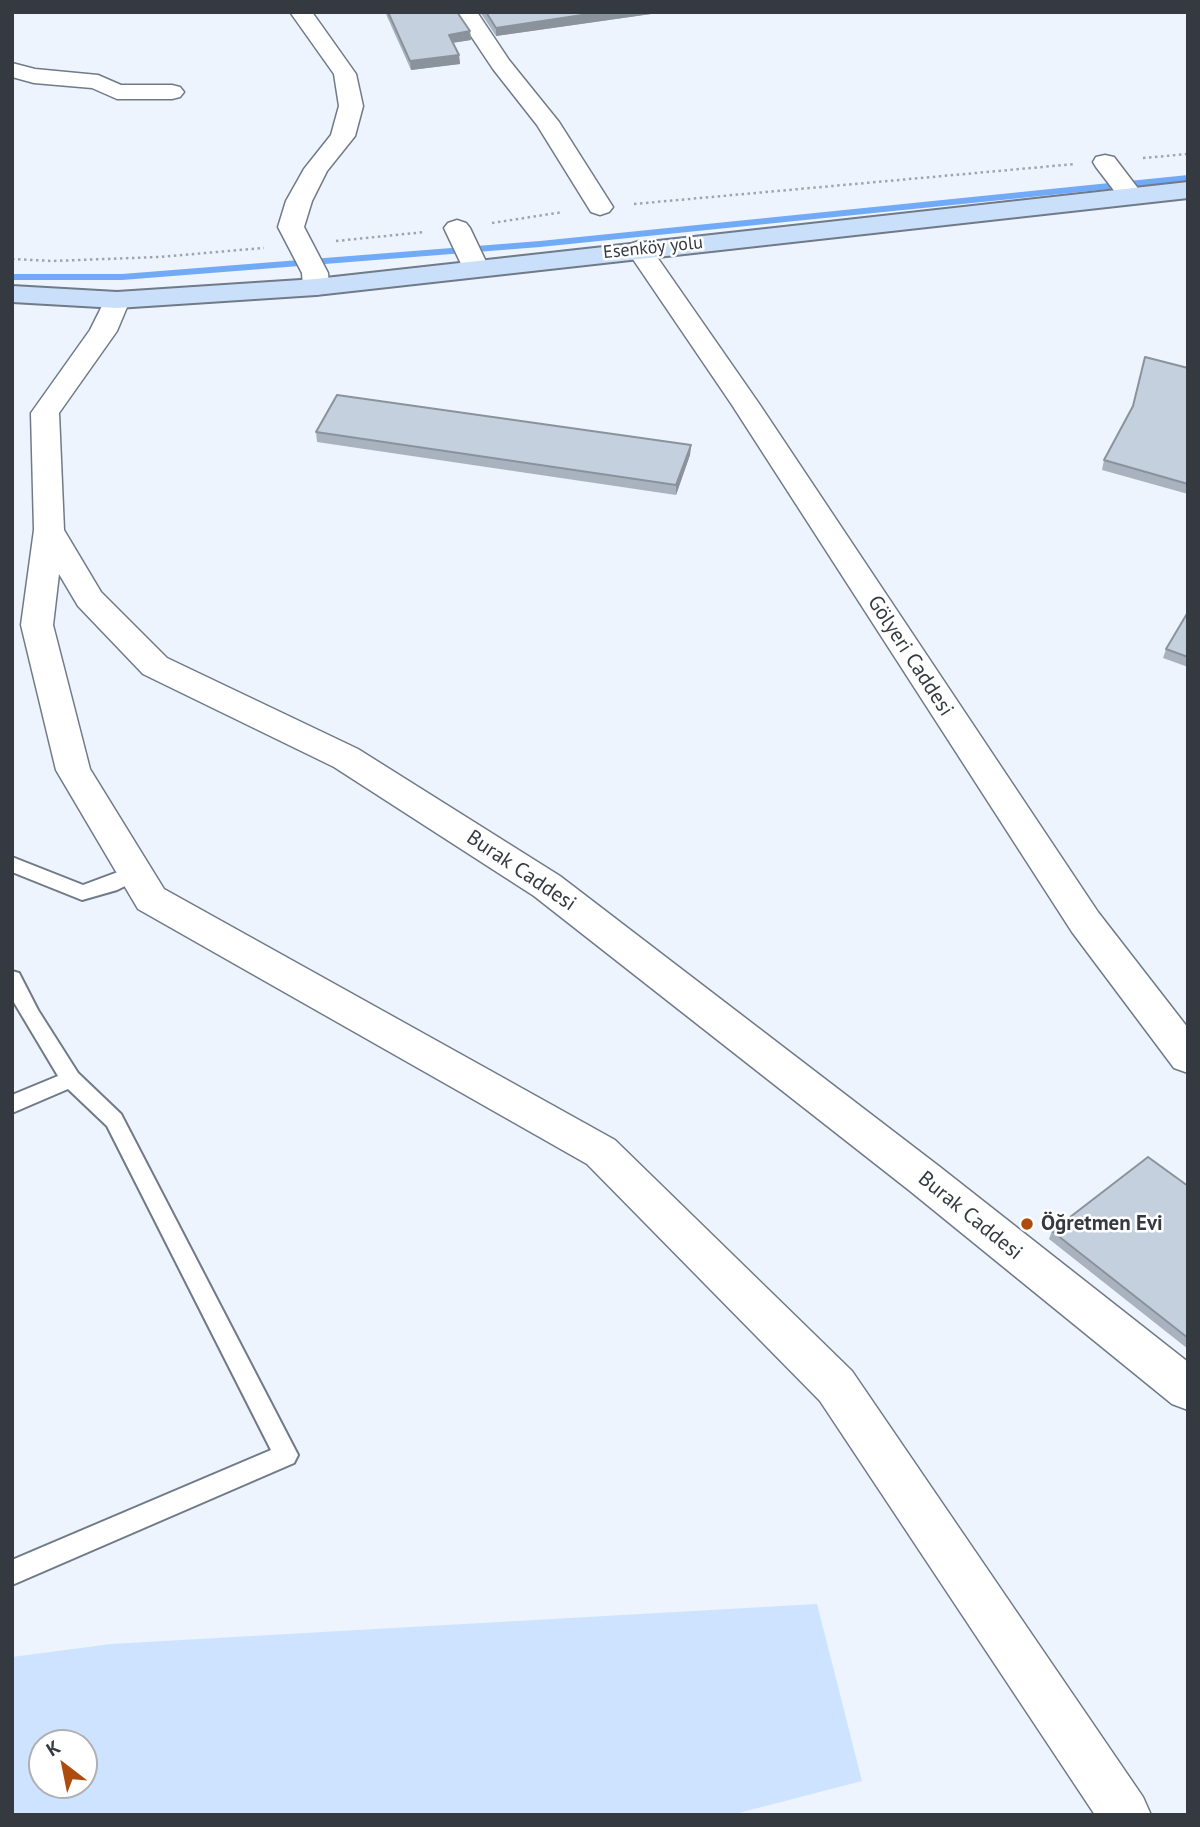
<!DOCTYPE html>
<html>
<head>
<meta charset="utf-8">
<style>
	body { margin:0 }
	#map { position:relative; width:1200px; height:1827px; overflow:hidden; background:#edf4fd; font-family:"PT Sans",sans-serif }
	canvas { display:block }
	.frame { position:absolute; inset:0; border:14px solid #353a40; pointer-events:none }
	.north { position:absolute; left:28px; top:1729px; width:70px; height:70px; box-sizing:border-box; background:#fff; border:2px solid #aeb0b3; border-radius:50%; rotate:328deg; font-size:19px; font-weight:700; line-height:28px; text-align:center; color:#353a40 }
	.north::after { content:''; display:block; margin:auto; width:24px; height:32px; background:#ae4c0f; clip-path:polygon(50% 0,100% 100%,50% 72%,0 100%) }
</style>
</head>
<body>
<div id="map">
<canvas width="1200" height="1827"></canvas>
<div class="frame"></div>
<div class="north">K</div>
</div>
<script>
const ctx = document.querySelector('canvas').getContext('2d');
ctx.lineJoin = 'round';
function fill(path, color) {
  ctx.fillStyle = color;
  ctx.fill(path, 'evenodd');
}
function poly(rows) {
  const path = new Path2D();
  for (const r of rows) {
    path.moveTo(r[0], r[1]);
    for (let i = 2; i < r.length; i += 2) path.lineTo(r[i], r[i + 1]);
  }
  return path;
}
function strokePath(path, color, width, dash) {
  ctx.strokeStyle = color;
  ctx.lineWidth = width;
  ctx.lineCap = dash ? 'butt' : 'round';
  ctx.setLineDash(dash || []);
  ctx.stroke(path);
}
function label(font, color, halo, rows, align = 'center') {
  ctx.font = font + ' "PT Sans",sans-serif';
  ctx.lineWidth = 5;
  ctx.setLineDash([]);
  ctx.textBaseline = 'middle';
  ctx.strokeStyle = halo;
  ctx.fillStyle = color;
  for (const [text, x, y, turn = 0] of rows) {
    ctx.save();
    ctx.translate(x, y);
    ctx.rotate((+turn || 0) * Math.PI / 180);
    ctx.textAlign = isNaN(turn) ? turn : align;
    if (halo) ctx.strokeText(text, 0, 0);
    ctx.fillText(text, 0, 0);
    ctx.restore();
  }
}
fill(poly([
	[817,1604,862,1781,731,1815,12,1815,12,1657,111,1644],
	[42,1743,84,1743,84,1785,42,1785]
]), '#cee3ff');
fill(poly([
	[1188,175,1188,181,540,247,122,280,12,280,12,274,122,274,540,241,1188,175]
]), '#71aaf7');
const lane = poly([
	[12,857,83,885,134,866,141,868,143,873,141,878,117,890,82,900,12,872,12,857],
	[12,971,19,973,38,1010,78,1073,121,1114,298,1455,294,1463,12,1585,12,1560,271,1450,107,1126,68,1089,12,1113,12,1095,58,1076,12,999,12,971]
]);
const street = poly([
	[290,12,312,12,356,74,363,106,355,136,327,171,312,201,304,227,328,273,329,287,325,293,316,295,307,293,303,287,302,273,278,227,286,201,304,169,331,135,339,106,334,74,290,12],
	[455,12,477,12,509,60,559,122,613,207,609,212,600,215,591,212,537,125,493,69,455,12],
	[12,63,35,69,98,75,121,85,172,85,180,87,184,92,180,97,172,99,117,99,92,88,34,83,12,77,12,63],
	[1105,155,1114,157,1140,191,1143,196,1140,201,1131,203,1122,201,1096,167,1093,162,1096,157,1105,155],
	[457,220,466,223,470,228,489,268,485,274,476,276,467,274,463,268,444,228,448,223,457,220],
	[639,241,648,244,760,405,1098,912,1188,1028,1188,1073,1174,1068,1072,932,732,405,626,249,630,244,639,241],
	[117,292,126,294,130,300,117,331,59,413,64,530,101,592,167,658,358,749,560,876,940,1167,1188,1362,1188,1410,1172,1404,910,1191,534,896,334,767,143,674,78,606,59,574,53,625,90,769,164,889,615,1140,852,1371,1143,1797,1151,1815,1095,1815,820,1401,587,1164,138,909,56,770,21,625,34,530,31,413,90,330,108,294,117,292]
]);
const secondary = poly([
	[1188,182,1188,198,316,295,117,308,12,302,12,286,117,292,316,279,1188,182]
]);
strokePath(lane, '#707a88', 4);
strokePath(street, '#707a88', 3);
strokePath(secondary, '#707a88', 4);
strokePath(poly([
	[1143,158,1188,154],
	[634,204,1075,164],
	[492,223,563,212],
	[336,241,425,232],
	[12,259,52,261,158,257,264,248]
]), '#9fa5ad', 2.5, [2.5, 3.5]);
fill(lane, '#fff');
fill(street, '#fff');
fill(secondary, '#cadffa');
fill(poly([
	[385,12,457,12,470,31,471,40,453,43,459,55,460,64,411,70],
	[480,12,651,12,651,14,496,36],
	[1188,368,1188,494,1102,470,1104,460,1133,406],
	[316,432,691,445,690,455,676,495,317,442],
	[1188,612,1188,667,1163,658,1166,649],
	[1188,1186,1188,1349,1049,1239,1052,1231]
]), '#a9b3c0');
fill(poly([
	[602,12,651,12,651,14,496,36,496,28],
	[470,31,471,40,450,43,449,35],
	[459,55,460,64,411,70,410,61],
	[691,445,690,455,676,495,676,485]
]), '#8a929c');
const building = poly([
	[388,12,457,12,470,31,449,35,459,55,410,61,388,12],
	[486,12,602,12,496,28,486,12],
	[1145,357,1188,368,1188,484,1104,460,1133,406,1145,357],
	[337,395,691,445,676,485,316,432,337,395],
	[1188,612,1188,657,1166,649,1188,612],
	[1148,1157,1188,1186,1188,1338,1052,1231,1148,1157]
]);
fill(building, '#c5d0df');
strokePath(building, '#8a929c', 2);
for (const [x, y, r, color] of [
	[1027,1224,7,"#ae4c0f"]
]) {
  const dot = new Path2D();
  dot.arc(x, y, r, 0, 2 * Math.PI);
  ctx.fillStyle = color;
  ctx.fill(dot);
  strokePath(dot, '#fff', 2.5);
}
label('18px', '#353a40', '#fff', [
	["Esenköy yolu",653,248,-6]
]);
label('21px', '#353a40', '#fff', [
	["Gölyeri Caddesi",910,656,57],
	["Burak Caddesi",521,871,34],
	["Burak Caddesi",970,1216,39]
]);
label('bold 21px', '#353a40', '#fff', [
	["Öğretmen Evi",1041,1224]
], 'left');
</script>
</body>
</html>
